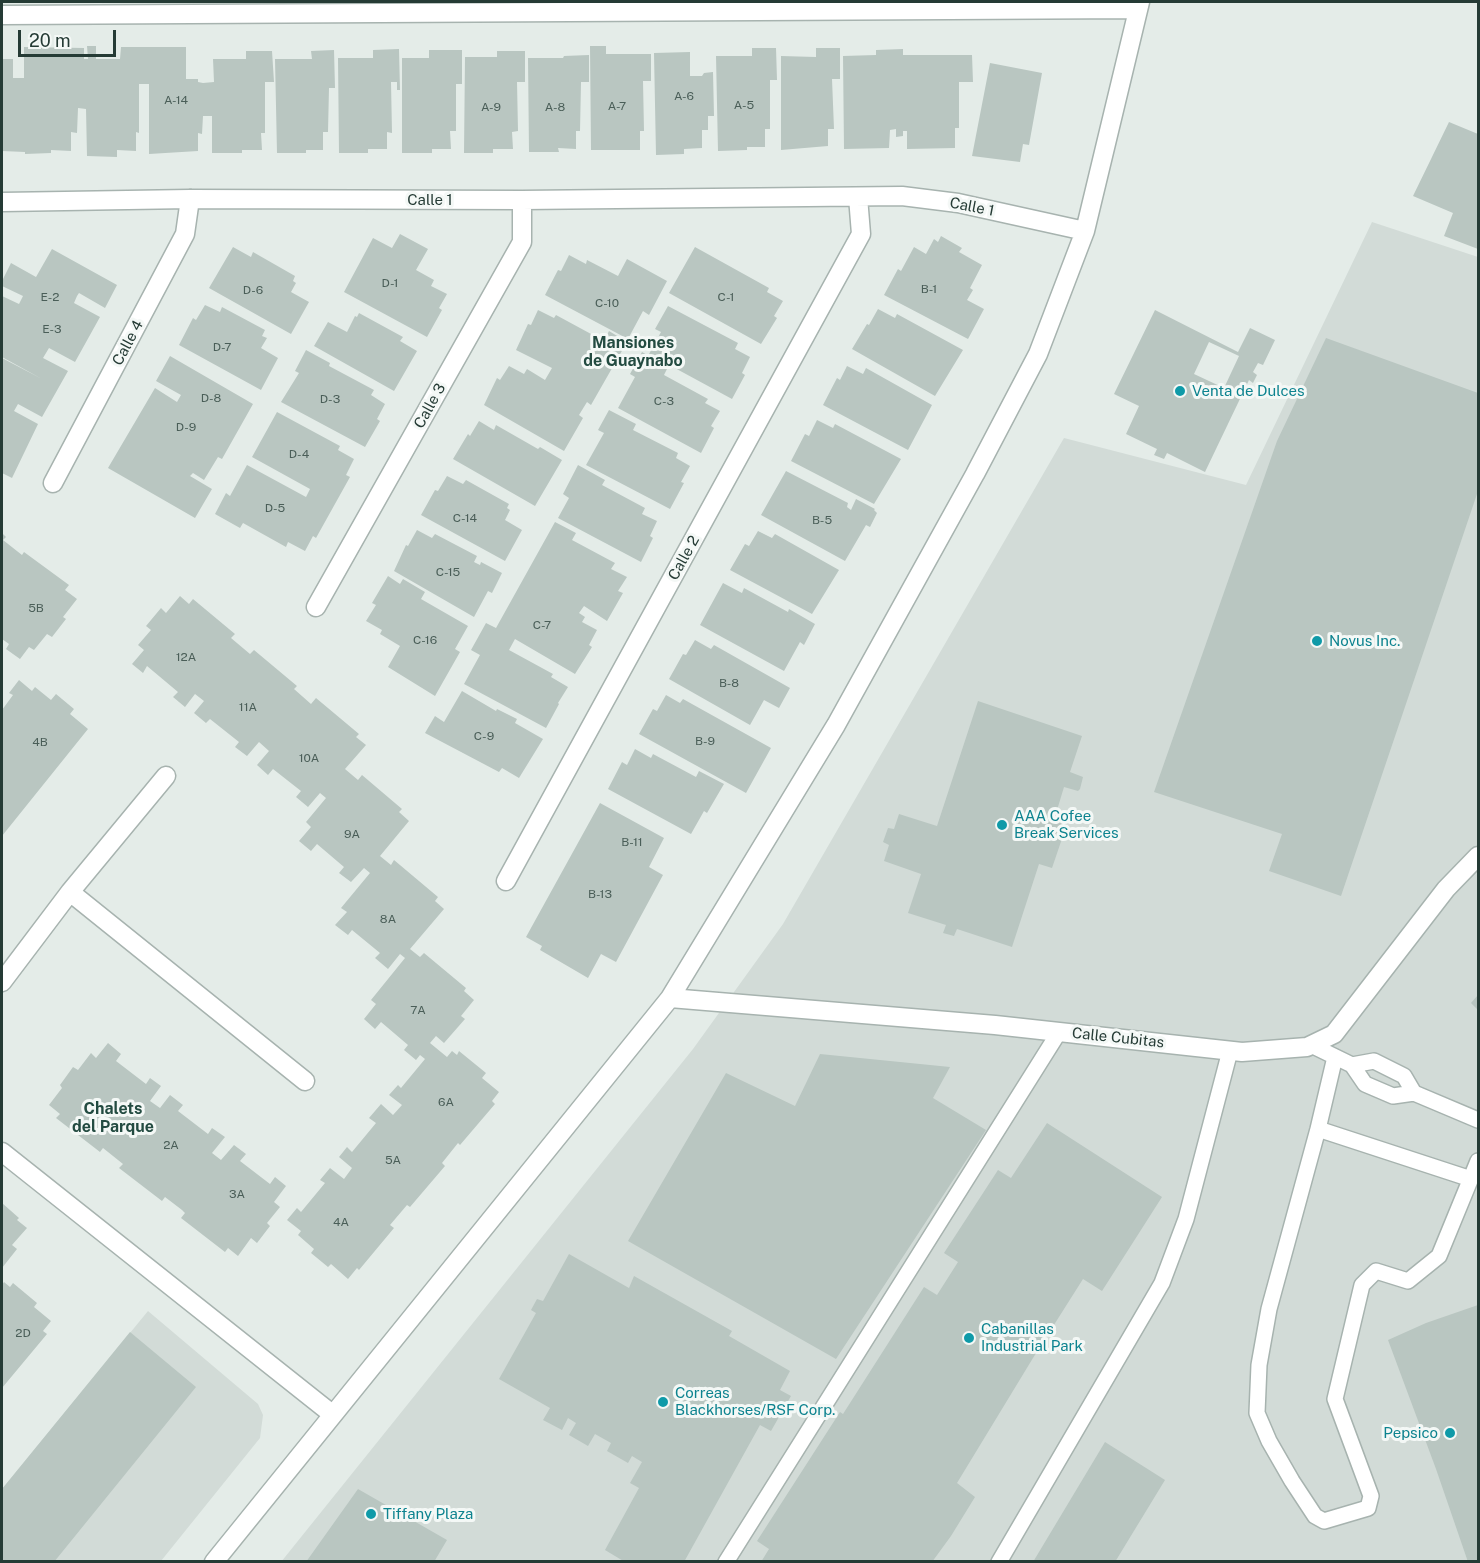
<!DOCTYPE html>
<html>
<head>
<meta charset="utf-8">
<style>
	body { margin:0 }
	#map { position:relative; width:1480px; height:1563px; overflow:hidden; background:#e4ece8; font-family:"Public Sans",sans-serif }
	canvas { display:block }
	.frame { position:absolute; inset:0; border:3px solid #253b35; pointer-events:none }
	.scale { position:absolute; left:18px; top:30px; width:98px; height:27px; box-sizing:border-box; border:3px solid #253b35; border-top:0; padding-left:8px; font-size:18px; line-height:21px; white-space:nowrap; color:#253b35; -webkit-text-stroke:4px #f4f8f6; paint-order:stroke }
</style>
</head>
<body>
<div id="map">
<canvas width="1480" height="1563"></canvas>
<div class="frame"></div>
<div class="scale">20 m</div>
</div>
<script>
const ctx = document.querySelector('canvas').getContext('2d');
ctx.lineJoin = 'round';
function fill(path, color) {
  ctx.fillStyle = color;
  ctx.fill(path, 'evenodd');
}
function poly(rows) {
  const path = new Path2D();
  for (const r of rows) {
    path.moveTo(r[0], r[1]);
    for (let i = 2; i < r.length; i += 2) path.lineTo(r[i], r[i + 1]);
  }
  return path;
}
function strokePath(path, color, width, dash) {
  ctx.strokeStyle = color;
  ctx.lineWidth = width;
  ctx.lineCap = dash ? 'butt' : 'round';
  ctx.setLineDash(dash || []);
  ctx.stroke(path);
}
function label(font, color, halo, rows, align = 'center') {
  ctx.font = font + ' "Public Sans",sans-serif';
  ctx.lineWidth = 6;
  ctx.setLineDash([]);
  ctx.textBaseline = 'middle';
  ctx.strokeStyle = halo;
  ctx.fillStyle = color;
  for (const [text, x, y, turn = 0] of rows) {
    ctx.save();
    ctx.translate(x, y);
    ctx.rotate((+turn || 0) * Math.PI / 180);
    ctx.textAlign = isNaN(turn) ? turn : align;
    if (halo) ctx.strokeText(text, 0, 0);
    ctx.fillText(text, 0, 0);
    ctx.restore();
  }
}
fill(poly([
	[1372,222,1478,257,1478,1561,281,1562,693,1049,783,924,1064,438,1246,485],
	[148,1311,258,1404,263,1415,260,1438,161,1561,2,1562,2,1489]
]), '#d2dbd7');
fill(poly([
	[87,46,96,46,96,59,120,59,121,47,186,47,186,79,198,79,198,82,203,83,214,82,213,59,246,59,246,51,272,51,274,82,265,82,265,133,261,133,262,150,242,150,242,153,212,153,212,116,203,116,202,134,198,133,198,151,149,154,149,84,139,84,139,133,136,132,136,151,117,150,117,157,87,156,86,109,78,108,77,133,71,132,71,151,51,150,51,153,25,154,25,152,2,151,2,59,13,59,13,78,24,78,24,47,84,48,84,59,88,59],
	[590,46,606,46,606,54,651,54,651,81,643,81,644,131,640,131,640,150,591,150],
	[752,48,776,48,777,80,770,80,770,129,765,129,765,147,747,147,747,150,718,151,716,56,752,56],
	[816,48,840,48,840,79,832,79,834,129,828,129,828,146,781,150,781,56,816,57],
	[399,49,400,90,397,90,397,82,391,82,392,133,387,132,387,149,368,149,368,153,339,153,338,58,373,58,373,50],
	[903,49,903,55,972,55,973,82,959,82,959,128,955,128,955,148,907,149,907,131,903,131,903,136,896,137,896,129,890,130,889,148,844,149,843,56,876,55,876,50],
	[334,50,335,88,329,88,328,132,323,132,323,150,306,150,306,153,277,153,275,59,312,59,311,51],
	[429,50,462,50,462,84,456,84,456,131,450,131,451,149,432,149,432,153,402,153,402,58,429,58],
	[497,51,525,51,525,82,517,82,518,131,512,132,513,149,493,149,493,153,464,153,465,57,497,57],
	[690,52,690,76,702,76,704,73,713,72,714,116,708,116,708,130,702,130,702,148,684,149,684,154,656,155,654,53],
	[589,55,589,82,581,82,580,131,576,131,576,149,558,148,559,152,529,152,528,58,563,58,564,56],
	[990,63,1042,73,1029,145,1023,144,1020,162,972,156],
	[1449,122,1478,134,1478,249,1444,236,1453,213,1413,196],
	[400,234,428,249,416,270,434,280,431,286,447,294,439,308,442,310,427,337,344,292,373,238,392,248],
	[941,236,962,248,959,252,982,265,970,288,973,290,967,300,984,309,968,339,884,295,898,269,901,271,914,247,926,254,934,239,938,242],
	[233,247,251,257,253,252,295,276,293,281,296,283,291,292,309,302,291,334,209,288],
	[695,247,769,288,767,292,783,301,774,316,777,318,761,344,669,293],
	[52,249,117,285,105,308,79,293,77,296,74,303,100,317,75,362,49,348,43,358,68,371,42,417,18,404,14,411,38,424,12,478,2,473,2,358,42,379,2,357,2,296,19,304,23,296,2,286,2,281,11,263,36,277],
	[569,255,586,264,587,260,618,276,627,259,667,281,649,315,643,311,628,339,545,295,558,270,561,271],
	[205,305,220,312,222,307,265,330,262,336,267,338,261,348,278,358,261,390,179,345,193,318,196,320],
	[668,306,738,343,735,349,750,357,742,373,745,375,732,399,649,354,661,332,655,329],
	[878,309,895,318,897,314,963,350,935,396,852,349,867,324,869,325],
	[538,310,554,318,556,315,604,341,609,331,627,342,591,405,587,402,579,415,583,418,564,451,484,405,497,378,500,380,509,366,524,374,527,369,545,380,552,368,516,350,528,324,531,325],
	[1155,310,1238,352,1250,328,1275,340,1263,365,1258,363,1253,372,1257,375,1253,383,1249,380,1205,472,1167,453,1164,459,1154,455,1157,449,1126,434,1139,406,1114,394],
	[1209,342,1239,356,1224,388,1194,374],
	[359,313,403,337,400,341,417,351,394,391,314,346,328,322,347,332,355,316,357,317],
	[1326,338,1478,393,1478,491,1341,896,1269,871,1282,834,1154,792,1277,441],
	[306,350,330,363,329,366,374,390,371,395,385,404,377,419,380,421,365,447,281,402,299,373,295,371],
	[642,352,668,367,664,375,708,399,705,403,720,411,711,426,714,428,701,453,618,408,635,377,630,374],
	[170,356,253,404,222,459,218,457,204,480,193,473,190,476,212,489,195,518,108,468,155,388,177,402,181,395,156,381],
	[847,366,863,374,866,368,932,405,908,450,823,405,837,378,840,380],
	[609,410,636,424,633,430,678,453,676,458,690,466,681,482,684,483,670,509,586,465,604,433,598,430],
	[277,412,340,446,338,450,354,459,346,475,350,477,316,538,313,536,305,551,288,542,286,547,243,523,240,528,215,514,226,493,230,496,247,465,306,497,310,489,252,457],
	[817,420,833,428,835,424,901,459,874,504,791,461,805,434,809,436],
	[479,421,494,430,496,425,538,449,540,447,562,460,535,506,453,459,468,434,470,436],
	[578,465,605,480,602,485,645,508,642,514,657,521,650,536,653,538,641,562,558,518,569,498,563,494],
	[786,471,848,503,847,507,851,510,856,499,875,509,874,510,877,513,870,527,866,525,845,561,761,515],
	[447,476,463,484,466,480,509,504,507,508,510,510,505,520,522,530,505,561,421,515,435,490,438,491],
	[555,522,576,533,572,540,615,563,611,569,627,577,618,591,623,593,607,621,584,606,579,613,585,617,582,622,597,630,589,645,592,647,575,674,515,639,509,650,553,674,551,677,568,687,558,703,559,704,546,728,464,684,480,655,471,650,486,623,496,628],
	[417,530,432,538,435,534,477,556,474,562,480,565,481,562,502,573,492,593,488,591,474,617,394,571,406,545,408,546],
	[758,531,772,538,775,534,839,570,812,614,730,570,745,544,749,546],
	[2,533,6,537,3,540,22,555,24,552,69,585,65,590,77,599,63,617,66,619,52,637,47,634,34,650,29,647,20,659,6,649,9,644,2,639],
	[388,576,400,584,403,579,425,592,421,599,468,626,455,649,460,652,435,696,388,667,400,646,380,634,382,630,366,621,376,605,372,603],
	[723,583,742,593,744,588,788,612,789,609,815,624,804,645,800,642,784,671,700,625],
	[180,596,189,604,193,599,235,634,231,638,250,654,254,650,297,686,294,689,311,704,316,698,359,734,356,737,366,745,345,769,358,780,362,775,402,809,399,812,409,821,380,856,391,865,394,860,438,897,435,901,444,909,410,949,420,957,424,953,466,988,464,991,474,1000,461,1016,465,1019,444,1043,436,1036,430,1043,447,1057,452,1051,457,1055,459,1051,486,1073,482,1078,499,1092,492,1101,495,1104,460,1145,458,1143,442,1163,445,1166,410,1207,407,1205,390,1225,394,1228,359,1270,357,1268,348,1279,331,1264,328,1267,311,1253,314,1249,298,1235,301,1231,287,1220,297,1208,301,1212,325,1183,320,1180,330,1168,344,1179,352,1168,339,1157,347,1147,352,1152,376,1123,369,1118,381,1104,393,1115,402,1105,389,1095,398,1085,401,1088,425,1059,420,1055,416,1060,404,1050,408,1045,381,1022,375,1029,364,1019,376,1004,371,1000,405,958,400,954,388,969,375,958,380,953,352,930,348,935,335,925,347,912,341,908,370,873,364,868,351,882,339,873,344,867,317,844,311,851,299,841,311,827,306,822,326,798,320,793,308,807,296,797,301,791,273,769,268,775,257,765,269,751,259,742,247,756,235,747,239,742,210,719,206,723,194,713,204,701,195,694,185,707,173,697,178,692,147,666,143,673,132,664,144,650,138,645,151,630,146,626,161,608,166,613],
	[695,640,711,649,714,645,790,688,779,708,764,700,750,725,669,679,683,654,686,655],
	[19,680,32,691,35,687,51,700,56,694,74,709,70,714,88,729,2,836,2,710,13,695,9,693],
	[462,691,496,711,497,709,517,719,515,723,543,739,519,778,502,768,499,772,425,733,435,716,444,722],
	[666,695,680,703,683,699,771,748,746,793,639,734,653,709,657,711],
	[978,701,1082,736,1070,772,1083,777,1080,789,1078,791,1064,787,1054,820,1067,824,1052,868,1039,864,1012,947,957,929,954,936,943,933,946,925,908,913,921,874,884,861,889,845,883,842,888,828,894,829,899,814,937,826],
	[635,749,651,758,653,754,696,777,699,771,724,784,707,813,704,811,691,834,608,789,622,762,627,765],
	[600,803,664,838,649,867,663,875,616,962,601,954,588,978,540,950,542,946,526,937],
	[1478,995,1478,1010,1471,1003],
	[108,1043,121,1054,116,1061,146,1084,150,1078,161,1086,150,1101,160,1108,170,1095,183,1105,178,1111,208,1134,212,1128,225,1137,212,1153,221,1160,234,1145,246,1154,240,1161,270,1184,275,1177,286,1186,274,1202,280,1207,267,1223,270,1226,257,1243,251,1238,238,1256,228,1248,225,1252,181,1218,185,1213,182,1210,165,1197,162,1201,119,1168,123,1164,103,1148,100,1152,56,1118,60,1114,49,1105,62,1088,60,1085,73,1067,78,1070,91,1053,96,1058],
	[820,1054,950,1067,933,1098,986,1130,836,1359,628,1241,726,1073,795,1106],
	[1047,1123,1162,1197,1102,1291,1083,1279,1033,1358,957,1483,975,1497,951,1536,932,1562,761,1562,769,1549,757,1541,840,1412,843,1414,924,1287,937,1295,958,1262,944,1253,998,1170,1011,1178],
	[2,1203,19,1218,17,1220,27,1228,12,1245,17,1249,2,1268],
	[569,1254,629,1288,634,1276,732,1331,729,1336,790,1371,780,1390,791,1396,771,1431,760,1425,684,1562,625,1562,605,1550,639,1488,630,1483,642,1462,632,1456,628,1463,607,1451,611,1443,595,1434,588,1446,569,1435,576,1423,568,1418,562,1430,543,1420,550,1408,499,1379,536,1313,531,1310,537,1299,543,1301],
	[4,1282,10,1287,13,1283,37,1303,34,1307,51,1321,43,1331,47,1334,2,1388,2,1285],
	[1478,1305,1478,1562,1468,1562,1436,1469,1388,1340,1426,1323],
	[130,1332,196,1387,54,1562,2,1562,2,1489],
	[1105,1442,1165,1480,1115,1562,1033,1562],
	[358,1489,447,1540,434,1562,306,1562]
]), '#b9c6c1');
const lane = poly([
	[1311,1045,1352,1065,1365,1084,1393,1096,1414,1093,1404,1076,1374,1061,1352,1065],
	[1335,1057,1318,1129,1269,1309,1259,1365,1257,1413,1269,1441,1292,1481,1315,1516,1324,1521,1368,1508,1371,1496,1335,1399,1362,1285,1376,1271,1408,1281,1439,1256,1478,1161],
	[1414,1093,1478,1120],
	[1318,1129,1471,1179],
	[726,1562,1059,1032],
	[999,1562,1162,1283,1186,1219,1230,1051]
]);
const street = poly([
	[2,15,1138,9],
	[2,202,190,199,522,200,902,196,958,203,1085,231],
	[53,483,185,234,190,199],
	[316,607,522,242,522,200],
	[506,881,861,234,858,197],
	[70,892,305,1081],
	[2,982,70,892,166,776],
	[670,998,995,1025,1242,1052,1307,1047,1334,1034,1446,889,1478,856],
	[2,1152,332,1414],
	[214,1562,670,998,836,725,975,474,1038,354,1085,231,1140,2]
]);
strokePath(lane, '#a7b3af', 18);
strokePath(street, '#a7b3af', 21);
strokePath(lane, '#fff', 15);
strokePath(street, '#fff', 18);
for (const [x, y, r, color] of [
	[1180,391,6,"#0f9aa8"],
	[1317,641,6,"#0f9aa8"],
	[1002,825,6,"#0f9aa8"],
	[969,1338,6,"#0f9aa8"],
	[663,1402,6,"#0f9aa8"],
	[1450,1433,6,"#0f9aa8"],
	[371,1514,6,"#0f9aa8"]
]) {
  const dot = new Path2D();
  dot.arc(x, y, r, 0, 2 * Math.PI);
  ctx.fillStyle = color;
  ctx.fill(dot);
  strokePath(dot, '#f4f8f6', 2);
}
label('12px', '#4a5e58', null, [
	["A-6",684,96],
	["A-14",176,100],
	["A-5",744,105],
	["A-7",617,106],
	["A-9",491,107],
	["A-8",555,107],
	["D-1",390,283],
	["B-1",929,289],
	["D-6",253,290],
	["E-2",50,297],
	["C-1",726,297],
	["C-10",607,303],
	["E-3",52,329],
	["D-7",222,347],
	["D-8",211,398],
	["D-3",330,399],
	["C-3",664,401],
	["D-9",186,427],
	["D-4",299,454],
	["D-5",275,508],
	["C-14",465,518],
	["B-5",822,520],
	["C-15",448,572],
	["5B",36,608],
	["C-7",542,625],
	["C-16",425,640],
	["12A",186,657],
	["B-8",729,683],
	["11A",248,707],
	["C-9",484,736],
	["B-9",705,741],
	["4B",40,742],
	["10A",309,758],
	["9A",352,834],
	["B-11",632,842],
	["B-13",600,894],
	["8A",388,919],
	["7A",418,1010],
	["6A",446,1102],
	["2A",171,1145],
	["5A",393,1160],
	["3A",237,1194],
	["4A",341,1222],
	["2D",23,1333]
]);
label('15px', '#253b35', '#f4f8f6', [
	["Calle 1",430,200],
	["Calle 1",972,207,11],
	["Calle 4",128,343,-62],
	["Calle 3",430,406,-61],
	["Calle 2",684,558,-61],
	["Calle Cubitas",1118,1038,6]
]);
label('15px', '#0d838f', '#f4f8f6', [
	["Venta de Dulces",1192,391],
	["Novus Inc.",1329,641],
	["AAA Cofee",1014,816],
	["Break Services",1014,833],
	["Cabanillas",981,1329],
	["Industrial Park",981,1346],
	["Correas",675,1393],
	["Blackhorses/RSF Corp.",675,1410],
	["Pepsico",1438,1433,"right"],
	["Tiffany Plaza",383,1514]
], 'left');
label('bold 16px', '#234b41', '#f4f8f6', [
	["Mansiones",633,343],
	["de Guaynabo",633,361],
	["Chalets",113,1109],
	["del Parque",113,1127]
]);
</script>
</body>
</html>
